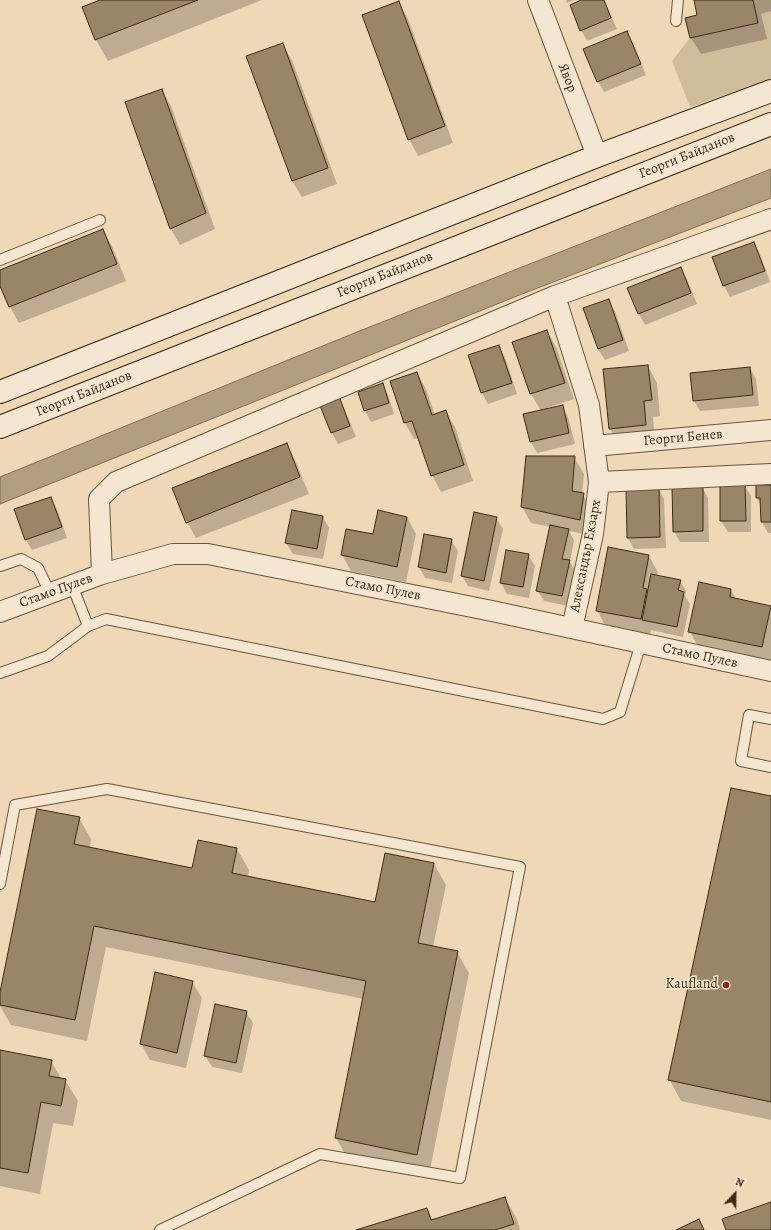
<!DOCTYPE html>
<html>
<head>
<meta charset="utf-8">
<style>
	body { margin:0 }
	#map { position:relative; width:771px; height:1230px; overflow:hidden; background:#eed8b7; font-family:Alegreya,serif }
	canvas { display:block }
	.north { position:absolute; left:715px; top:1174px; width:40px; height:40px; -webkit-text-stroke:3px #f4e6d0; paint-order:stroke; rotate:22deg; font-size:11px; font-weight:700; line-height:16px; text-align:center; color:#3e2b12 }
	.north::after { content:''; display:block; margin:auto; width:14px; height:18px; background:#3e2b12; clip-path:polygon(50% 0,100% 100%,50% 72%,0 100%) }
</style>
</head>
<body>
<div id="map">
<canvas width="771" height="1230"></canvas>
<div class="north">N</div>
</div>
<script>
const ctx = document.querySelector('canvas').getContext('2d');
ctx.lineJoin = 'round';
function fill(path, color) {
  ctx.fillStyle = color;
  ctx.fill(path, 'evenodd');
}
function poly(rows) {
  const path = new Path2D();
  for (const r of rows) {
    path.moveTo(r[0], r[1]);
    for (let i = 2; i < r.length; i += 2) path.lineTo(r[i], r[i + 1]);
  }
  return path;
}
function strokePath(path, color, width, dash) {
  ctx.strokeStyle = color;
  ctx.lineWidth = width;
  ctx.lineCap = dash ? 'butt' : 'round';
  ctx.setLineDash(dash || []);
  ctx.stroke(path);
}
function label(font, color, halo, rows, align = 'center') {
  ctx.font = font + ' Alegreya,serif';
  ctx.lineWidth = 3;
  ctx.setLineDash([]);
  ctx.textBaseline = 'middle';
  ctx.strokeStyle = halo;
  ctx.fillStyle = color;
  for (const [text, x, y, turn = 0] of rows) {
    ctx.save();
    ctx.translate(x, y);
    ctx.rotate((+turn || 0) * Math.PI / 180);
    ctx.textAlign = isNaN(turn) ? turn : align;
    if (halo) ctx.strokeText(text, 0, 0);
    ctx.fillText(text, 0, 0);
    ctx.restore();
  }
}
fill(poly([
	[753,0,771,0,771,79,690,107,672,61,690,38,758,23]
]), '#d0bb9b');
const water = poly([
	[771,169,771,198,517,296,0,504,0,477,362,330,771,169]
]);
fill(water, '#b29d7f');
strokePath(water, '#846f53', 1);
fill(poly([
	[103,0,262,0,108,61,96,40,83,8],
	[566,0,575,0,567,3],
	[583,0,604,0,617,29,587,41,581,30],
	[695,0,771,0,771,11,761,14,767,39,701,54,691,38,687,19,698,16],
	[399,3,408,19,453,143,418,156,409,139],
	[626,32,633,43,646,75,604,92,598,82],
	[282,44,292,60,337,184,302,197,292,181],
	[162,90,171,106,215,229,180,245,171,229,126,102],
	[102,230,112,246,126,281,19,323,10,307,0,283,0,271],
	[754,243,760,254,770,282,730,297,724,286,713,258],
	[680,268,687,279,697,304,645,325,639,314,628,289],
	[608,300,615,311,629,351,605,360,598,349],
	[547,331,556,347,574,399,547,408,548,409,562,406,568,417,575,444,537,453,531,442,524,415,541,411,531,394,513,342],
	[498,346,505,357,517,394,488,404,482,393,470,356],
	[648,366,657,383,660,416,653,417,655,441,620,445,610,429],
	[750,368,756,379,759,406,700,411,694,401],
	[417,373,426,389,435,415,445,411,455,427,473,481,441,492,432,475,419,438,414,439,405,423,391,382],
	[382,385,388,395,394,414,371,422,365,411],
	[338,397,344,408,356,437,338,444,332,433,321,404],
	[286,444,295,460,309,494,196,538,187,522],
	[574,457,584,474,582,494,593,510,589,535,569,531,574,540,570,562,576,572,568,606,544,601,537,590,551,527,531,523,522,507],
	[721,485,744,485,751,496,751,532,728,532,721,521],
	[757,486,771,486,771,533,768,533,762,522,761,505,757,498],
	[702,487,708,498,709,542,680,542,674,531],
	[658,488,664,499,666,548,634,549,628,538],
	[51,498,57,509,67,538,32,550,26,540],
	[323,517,329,528,323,559,293,554,286,543],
	[407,517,416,534,406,582,351,571,342,555],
	[496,518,503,529,489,591,468,586,462,576],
	[451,540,458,551,452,583,425,578,419,567],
	[528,555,535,566,529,598,507,594,501,583],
	[648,555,658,572,657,576,680,581,686,591,685,596,690,604,683,637,651,630,650,635,606,627,597,610],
	[731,590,736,599,770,607,771,609,771,661,699,648,690,632],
	[771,797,771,1120,681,1101,669,1079],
	[79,818,91,839,90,849,193,869,237,849,249,870,248,877,376,903,434,864,446,885,433,947,457,952,469,973,429,1175,348,1159,336,1138,364,999,106,947,87,1041,11,1025,0,1006,0,997],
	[192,982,202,998,186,1068,150,1060,141,1044],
	[246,1012,253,1023,242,1073,212,1067,205,1056],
	[0,1051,51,1061,62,1080,65,1080,78,1101,73,1126,53,1123,40,1194,0,1186],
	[505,1198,517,1219,520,1230,359,1230,427,1209,433,1220]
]), '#0003');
const building = poly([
	[100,0,198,0,95,40,82,7,100,0],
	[581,0,604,0,611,18,580,31,570,5,581,0],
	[694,0,753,0,758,23,690,38,685,18,697,15,694,0],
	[399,1,445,126,408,140,362,15,399,1],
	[627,31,641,64,597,82,583,49,627,31],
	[283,43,328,168,292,181,246,56,283,43],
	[162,89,206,213,170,229,125,102,162,89],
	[103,229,117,264,9,307,0,286,0,270,103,229],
	[754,242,765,271,723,286,712,257,754,242],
	[681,267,691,293,638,314,627,288,681,267],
	[609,299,623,340,598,349,583,308,609,299],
	[547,330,565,383,530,394,512,342,547,330],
	[499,345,512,383,481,393,468,355,499,345],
	[648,365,652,400,644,401,646,425,609,429,603,369,648,365],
	[750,367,753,395,693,401,690,373,750,367],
	[417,372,432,415,446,410,464,465,431,476,412,421,404,423,390,381,417,372],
	[383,383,389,403,364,411,358,392,383,383],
	[339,396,350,426,331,433,319,403,339,396],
	[563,405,569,433,530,442,523,414,563,405],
	[287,443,300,477,186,523,172,488,287,443],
	[526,456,575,456,572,491,584,493,580,520,521,507,526,456],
	[720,484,745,484,746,521,720,521,720,484],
	[756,485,771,485,771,522,761,522,760,498,756,498,756,485],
	[672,486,703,486,703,531,673,532,672,486],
	[659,487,660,537,627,538,626,488,659,487],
	[51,497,62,527,25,540,14,509,51,497],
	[292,510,323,516,317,549,285,543,292,510],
	[378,510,407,517,397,567,341,555,346,529,373,534,378,510],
	[474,512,497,517,484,581,461,576,474,512],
	[550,525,569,529,562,559,570,560,562,596,536,591,550,525],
	[424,534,452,539,446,573,418,567,424,534],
	[608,547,649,555,643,588,647,589,641,619,596,611,608,547],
	[506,550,529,554,523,587,500,583,506,550],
	[651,574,681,580,678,590,684,592,677,627,642,620,651,574],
	[699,582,731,589,730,597,771,606,762,647,688,632,699,582],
	[731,788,771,796,771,1102,668,1080,731,788],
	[37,809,80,817,74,844,192,868,198,840,237,848,232,873,375,902,385,853,434,863,418,943,458,951,417,1155,335,1138,366,981,94,926,75,1020,0,1005,0,992,37,809],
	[155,972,193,981,177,1053,140,1044,155,972],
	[215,1004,247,1011,236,1063,204,1056,215,1004],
	[0,1050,52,1060,49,1076,66,1079,61,1106,41,1102,28,1173,0,1168,0,1050],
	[505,1197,514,1224,495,1230,356,1230,427,1208,431,1220,505,1197],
	[771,1202,771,1230,726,1230,722,1219,771,1202],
	[699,1219,704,1230,676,1230,699,1219]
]);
fill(building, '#9a8568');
strokePath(building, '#3e2b12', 1);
const service = poly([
	[676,21,678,0],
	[0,260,100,220],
	[0,566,21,559,38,568,50,593],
	[72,585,88,626],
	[0,673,48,656,88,626,106,619,603,719,620,712,641,643],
	[771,719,749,715,741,761,771,767],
	[0,884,15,805,107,789,520,867,460,1178,320,1154,160,1230]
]);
const minor = poly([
	[538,0,597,156],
	[555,296,589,405,599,482,593,534,572,628],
	[594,446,771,430],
	[599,482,771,474],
	[102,574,99,499,116,482,555,296,771,219],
	[0,612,102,574,173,554,208,554,492,611,771,671]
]);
const secondary = poly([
	[0,392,597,156,771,91],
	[0,427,771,124]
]);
strokePath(service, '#6a563b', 12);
strokePath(minor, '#6a563b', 22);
strokePath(secondary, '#3e2b12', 24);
strokePath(service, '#f4e6d0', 10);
strokePath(minor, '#f4e6d0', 20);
strokePath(secondary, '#f4e6d0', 22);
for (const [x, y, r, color] of [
	[726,985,4,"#8f2418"]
]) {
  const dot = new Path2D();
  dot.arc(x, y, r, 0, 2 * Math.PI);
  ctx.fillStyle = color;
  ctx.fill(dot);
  strokePath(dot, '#f4e6d0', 1.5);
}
label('14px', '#3e2b12', '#f4e6d0', [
	["Явор",567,78,69],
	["Георги Байданов",687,156,-22],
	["Георги Байданов",385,275,-22],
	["Георги Байданов",84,394,-22],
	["Георги Бенев",683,438,-5],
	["Александър Екзарх",586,556,-79],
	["Стамо Пулев",383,589,11],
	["Стамо Пулев",56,591,-20],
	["Стамо Пулев",700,656,12]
]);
label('14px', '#3e2b12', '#f4e6d0', [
	["Kaufland",718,985]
], 'right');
</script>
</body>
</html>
